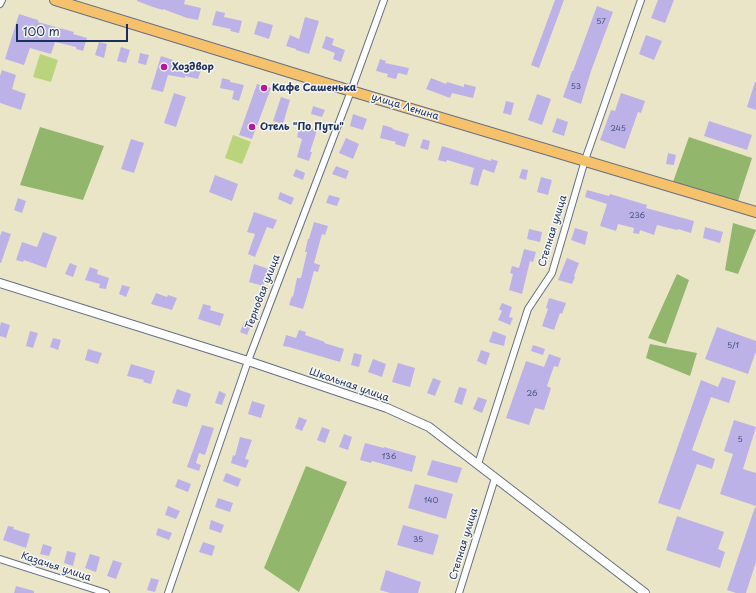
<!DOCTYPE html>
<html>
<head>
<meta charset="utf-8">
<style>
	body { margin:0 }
	#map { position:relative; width:756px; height:593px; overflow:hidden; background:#ebe5c8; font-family:"Playpen Sans",sans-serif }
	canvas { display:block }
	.scale { position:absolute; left:16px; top:24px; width:112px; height:18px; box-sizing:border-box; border:2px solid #1b2f5e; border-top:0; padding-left:5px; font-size:12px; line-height:14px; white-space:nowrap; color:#1b2f5e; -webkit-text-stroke:3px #f6f6f2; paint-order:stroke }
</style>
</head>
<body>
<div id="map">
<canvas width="756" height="593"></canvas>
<div class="scale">100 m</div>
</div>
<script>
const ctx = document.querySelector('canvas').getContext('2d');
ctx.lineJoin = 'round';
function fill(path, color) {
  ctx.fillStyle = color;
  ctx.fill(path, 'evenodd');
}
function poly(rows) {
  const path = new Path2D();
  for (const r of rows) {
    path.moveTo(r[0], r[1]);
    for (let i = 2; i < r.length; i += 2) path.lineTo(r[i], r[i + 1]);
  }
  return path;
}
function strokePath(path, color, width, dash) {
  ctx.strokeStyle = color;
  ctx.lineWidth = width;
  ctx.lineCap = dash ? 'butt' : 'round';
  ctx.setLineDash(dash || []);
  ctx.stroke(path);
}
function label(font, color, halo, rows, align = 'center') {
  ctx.font = font + ' "Playpen Sans",sans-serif';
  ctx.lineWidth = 3;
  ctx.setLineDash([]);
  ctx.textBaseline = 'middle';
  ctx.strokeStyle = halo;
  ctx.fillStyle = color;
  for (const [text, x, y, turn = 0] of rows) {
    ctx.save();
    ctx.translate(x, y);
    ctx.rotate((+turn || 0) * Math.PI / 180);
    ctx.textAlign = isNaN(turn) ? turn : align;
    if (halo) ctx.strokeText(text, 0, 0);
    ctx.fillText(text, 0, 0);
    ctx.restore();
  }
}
fill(poly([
	[40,54,58,60,51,82,33,77],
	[233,135,251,142,242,164,225,158]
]), '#b9d57b');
fill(poly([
	[40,127,104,146,83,200,20,185],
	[689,137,752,158,738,201,673,182],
	[733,223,756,230,738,274,725,270],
	[677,274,689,280,666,344,648,338],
	[650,344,697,353,690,376,646,358],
	[306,466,347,482,299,592,264,568]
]), '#92b66b');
fill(poly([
	[137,0,185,0,184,4,201,8,198,20,187,18,163,9,163,10,153,7,137,1],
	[555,0,564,0,539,68,531,65],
	[658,0,674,0,665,23,651,18],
	[597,6,613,12,591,71,581,104,563,97,572,71,573,71],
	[216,11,225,13,224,17,242,21,239,33,230,31,231,29,212,25],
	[19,14,38,20,38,22,74,32,73,34,87,38,83,51,76,49,76,47,55,42,51,54,30,48,24,65,5,59],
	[305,17,319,21,309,54,296,50,296,49,286,46,290,35,299,39],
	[258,21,273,25,269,39,254,34],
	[646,35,662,41,654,60,639,54],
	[326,36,334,39,332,45,345,50,341,62,333,59,335,53,322,48],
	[99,42,107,44,104,58,95,55],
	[121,47,130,50,126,63,117,61],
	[140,53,149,55,146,65,138,63],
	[161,56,173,60,172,61,188,65,188,66,201,70,198,79,185,76,185,78,168,75,163,92,151,89],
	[380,59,386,61,385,63,409,68,407,75,398,73,396,79,387,77,388,74,376,71],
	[2,70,16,75,12,89,26,94,21,110,0,103,0,76],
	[222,78,230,80,230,82,244,85,239,101,232,99,234,91,220,88],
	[431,78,446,84,447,82,464,87,464,84,476,87,473,98,452,93,450,98,426,89],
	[755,82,756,82,756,110,747,107],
	[257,84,271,88,252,139,239,135],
	[174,93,186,97,176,127,164,123],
	[621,93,645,101,641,113,638,112,625,149,600,140,611,110,615,111],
	[537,94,551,99,542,125,528,120],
	[281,97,290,100,283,124,273,121],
	[506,101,514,103,511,115,503,113],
	[313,106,325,110,322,117,311,114],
	[353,114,367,119,363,130,350,126],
	[557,118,568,122,564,136,552,132],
	[709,121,752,135,747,150,704,136],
	[300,125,317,130,310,152,312,152,309,161,297,157,302,139,297,137],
	[383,125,393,128,392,129,409,134,405,147,395,144,396,142,380,138],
	[346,138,359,144,353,159,339,153],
	[131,139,144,143,134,173,121,169],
	[423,139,430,141,428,150,420,148],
	[442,146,491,161,491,159,498,161,494,173,483,169,478,186,470,184,474,168,447,160,446,162,438,160],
	[668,153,676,155,674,165,666,164],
	[336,166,349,171,346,179,332,174],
	[296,169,305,173,303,180,293,176],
	[522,169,528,170,526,180,519,178],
	[215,175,238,184,232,201,209,192],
	[541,177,552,180,548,195,537,192],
	[587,190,609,196,610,194,647,205,646,208,694,221,691,233,678,229,677,230,657,225,654,235,640,230,639,234,633,233,634,228,618,224,616,231,600,226,607,204,585,197],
	[280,192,294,198,291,205,278,199],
	[329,195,340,198,337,206,326,203],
	[18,198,26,201,22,213,14,210],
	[254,212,277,220,273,229,267,227,255,257,248,254,255,234,247,232],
	[314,222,328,226,325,235,322,234,314,263,320,265,318,272,314,271,308,293,303,309,289,305,292,296,293,297,297,278,301,278,307,252,305,252,308,239,309,239],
	[705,227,723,232,720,243,703,238],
	[575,228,588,232,585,245,571,240],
	[529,229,542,232,540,242,527,239],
	[2,231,11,234,1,263,0,263,0,236],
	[43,232,57,237,46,268,24,260,23,262,16,260,22,242,37,247],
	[524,249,536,252,533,262,530,261,522,294,509,290,513,274,510,273,512,266,519,268],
	[567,258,579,263,574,276,575,277,572,284,558,280],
	[70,263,77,266,73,277,65,274],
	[254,264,269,269,263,286,249,282],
	[90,267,98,270,97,274,109,278,106,289,99,288,100,284,85,280],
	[122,285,130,287,126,297,119,294],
	[156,293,167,297,168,295,177,298,172,310,151,304],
	[549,298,566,303,562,314,560,313,554,330,542,326,548,309,546,308],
	[502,303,512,307,509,317,513,318,510,325,498,320,502,311,499,309],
	[203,304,211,306,210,310,224,314,220,326,198,319],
	[1,322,10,325,6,338,0,336,0,326],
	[244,322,251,325,247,335,240,332],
	[717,327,756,341,756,351,748,374,705,359],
	[299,330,306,332,305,335,325,342,324,343,344,349,340,362,289,347,283,346,286,335,296,338],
	[30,331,38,333,33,348,26,346],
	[493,331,506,336,504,346,489,342],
	[53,338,61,340,58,350,50,347],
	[533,345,545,349,543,355,531,351],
	[88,349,102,353,98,364,85,360],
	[481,350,490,353,486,365,477,361],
	[354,353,362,355,359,367,351,365],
	[549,354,561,358,558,367,554,366,547,386,551,388,544,410,535,408,529,425,506,418,526,361,544,367],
	[373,359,386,364,382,377,368,372],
	[398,363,415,368,410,387,392,382],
	[131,364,155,371,151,384,143,382,144,380,127,376],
	[722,377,736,381,729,403,711,397,692,450,715,459,712,469,697,464,680,510,658,503,701,380,718,387],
	[433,378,441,381,435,396,427,393],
	[459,387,467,389,462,405,454,402],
	[177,389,191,394,187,407,172,403],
	[219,391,226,394,222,405,215,403],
	[478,397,487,400,482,413,473,409],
	[252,401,265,405,261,418,248,414],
	[299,417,307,420,302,431,295,428],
	[734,420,756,427,743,469,756,473,756,506,720,494,733,454,724,451],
	[202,425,214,428,205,455,199,453,196,463,201,465,199,471,187,467],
	[322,427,330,430,325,443,317,440],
	[344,434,352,437,348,450,339,447],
	[240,437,252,440,245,459,249,460,246,468,231,463,233,455,235,456],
	[365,443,384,448,384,447,416,456,412,472,372,461,371,463,360,460],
	[432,460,462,468,457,483,427,475],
	[226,473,241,479,238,487,223,481],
	[178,479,191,484,188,492,175,487],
	[415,484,453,494,446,519,408,508],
	[218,498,233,503,230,512,215,507],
	[168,506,180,511,176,519,165,515],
	[755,507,756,508,756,562,746,593,736,593,727,590],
	[677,516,724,532,718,549,725,552,720,568,666,550],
	[211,520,224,525,221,533,209,529],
	[403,525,439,535,433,555,397,545],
	[8,526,14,527,13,529,30,534,26,548,3,540],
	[158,528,172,533,169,540,156,535],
	[203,542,215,546,212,556,199,552],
	[43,544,52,547,49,556,40,554],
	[67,551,76,553,73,566,64,563],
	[90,554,100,557,96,572,85,568],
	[113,560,122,563,116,579,107,576],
	[386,570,421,582,418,593,390,593,380,590],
	[151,578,159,580,155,592,147,590],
	[16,586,34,591,34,593,14,593]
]), '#bdb2e7');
const minor = poly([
	[0,4,2,0],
	[478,464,528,309,552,273,585,160,641,0],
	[0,559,106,593],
	[168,593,248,361,351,91,384,0],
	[459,593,495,478]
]);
const tertiary = poly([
	[0,283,248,361,387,408,429,427,645,593]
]);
const primary = poly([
	[55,0,351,91,756,212]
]);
strokePath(minor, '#646f83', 8);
strokePath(tertiary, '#646f83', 10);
strokePath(primary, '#646f83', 12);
strokePath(minor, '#fff', 6);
strokePath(tertiary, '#fff', 8);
strokePath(primary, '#f6c16b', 10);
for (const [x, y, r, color] of [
	[164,67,4,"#b5179e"],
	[264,88,4,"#b5179e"],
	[252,127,4,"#b5179e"]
]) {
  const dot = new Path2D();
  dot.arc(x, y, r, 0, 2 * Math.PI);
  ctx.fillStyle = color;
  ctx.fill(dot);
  strokePath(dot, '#f6f6f2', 1.5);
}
label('8px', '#445080', null, [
	["57",601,22],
	["53",576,87],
	["245",618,129],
	["236",637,216],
	["5/1",733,346],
	["26",532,394],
	["5",740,440],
	["136",389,457],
	["140",431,501],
	["35",418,540]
]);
label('bold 10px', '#1b2f5e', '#f6f6f2', [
	["Хоздвор",172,67],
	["Кафе Сашенька",272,88],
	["Отель \"По Пути\"",260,127]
], 'left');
label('10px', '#1b2f5e', '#f6f6f2', [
	["улица Ленина",405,107,17],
	["Степная улица",553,231,-73],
	["Терновая улица",263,292,-69],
	["Школьная улица",349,385,19],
	["Степная улица",464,544,-73],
	["Казачья улица",56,567,18]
]);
</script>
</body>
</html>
